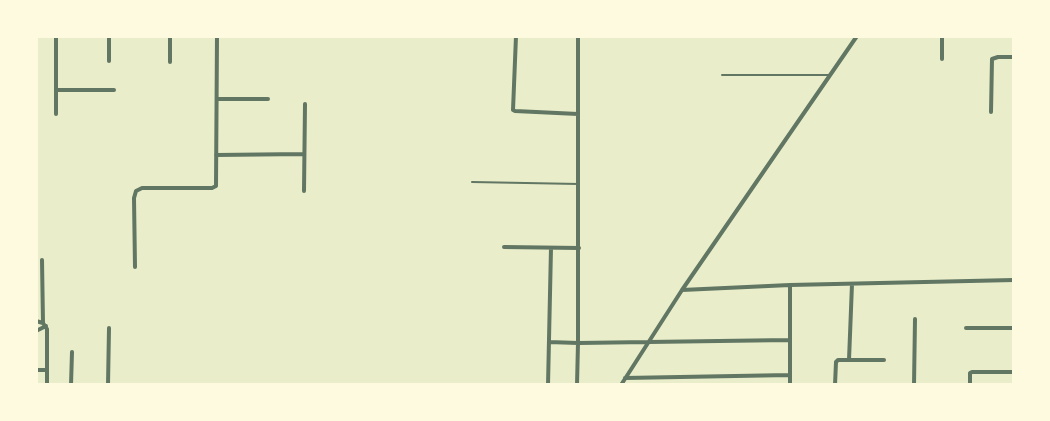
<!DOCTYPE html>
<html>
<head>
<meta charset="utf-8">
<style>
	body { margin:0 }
	#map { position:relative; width:1050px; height:421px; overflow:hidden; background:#e9edc9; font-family:"Source Sans 3",sans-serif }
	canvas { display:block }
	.frame { position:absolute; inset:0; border:38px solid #fefae0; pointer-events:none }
</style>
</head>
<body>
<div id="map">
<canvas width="1050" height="421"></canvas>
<div class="frame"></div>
</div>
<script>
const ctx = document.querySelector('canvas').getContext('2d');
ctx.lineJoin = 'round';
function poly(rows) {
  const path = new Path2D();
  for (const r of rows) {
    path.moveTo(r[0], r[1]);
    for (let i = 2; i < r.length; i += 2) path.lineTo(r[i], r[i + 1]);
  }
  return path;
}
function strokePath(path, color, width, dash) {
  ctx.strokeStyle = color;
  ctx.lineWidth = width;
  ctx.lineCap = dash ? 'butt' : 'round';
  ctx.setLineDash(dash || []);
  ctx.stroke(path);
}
strokePath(poly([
	[722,75,830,75],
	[472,182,579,184]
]), '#617663', 2);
strokePath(poly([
	[170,36,170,62],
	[516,36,513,110,515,111,578,114],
	[942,59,942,36],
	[109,61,109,36],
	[56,90,114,90],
	[217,99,268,99],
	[991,112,992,59,998,57,1014,57],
	[56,114,56,36],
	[216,155,304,154],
	[304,191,305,104],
	[504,247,579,248],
	[42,260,43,323],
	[135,267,134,198,136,191,142,188,212,188,216,186,217,36],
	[790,285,1014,280],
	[682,290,790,285,790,385],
	[36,321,43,323,47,329,47,385],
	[966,328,1014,328],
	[36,331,46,326],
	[549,342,578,343,578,36],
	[849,360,852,284],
	[36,370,47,370],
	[625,378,790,375],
	[71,385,72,352],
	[108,385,109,328],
	[548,385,551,248],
	[577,385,578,343,789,340],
	[621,385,682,290,857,36],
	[835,385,836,362,838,360,884,360],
	[914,385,915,319],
	[970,385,970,373,972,372,1014,372]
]), '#617663', 4);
</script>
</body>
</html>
